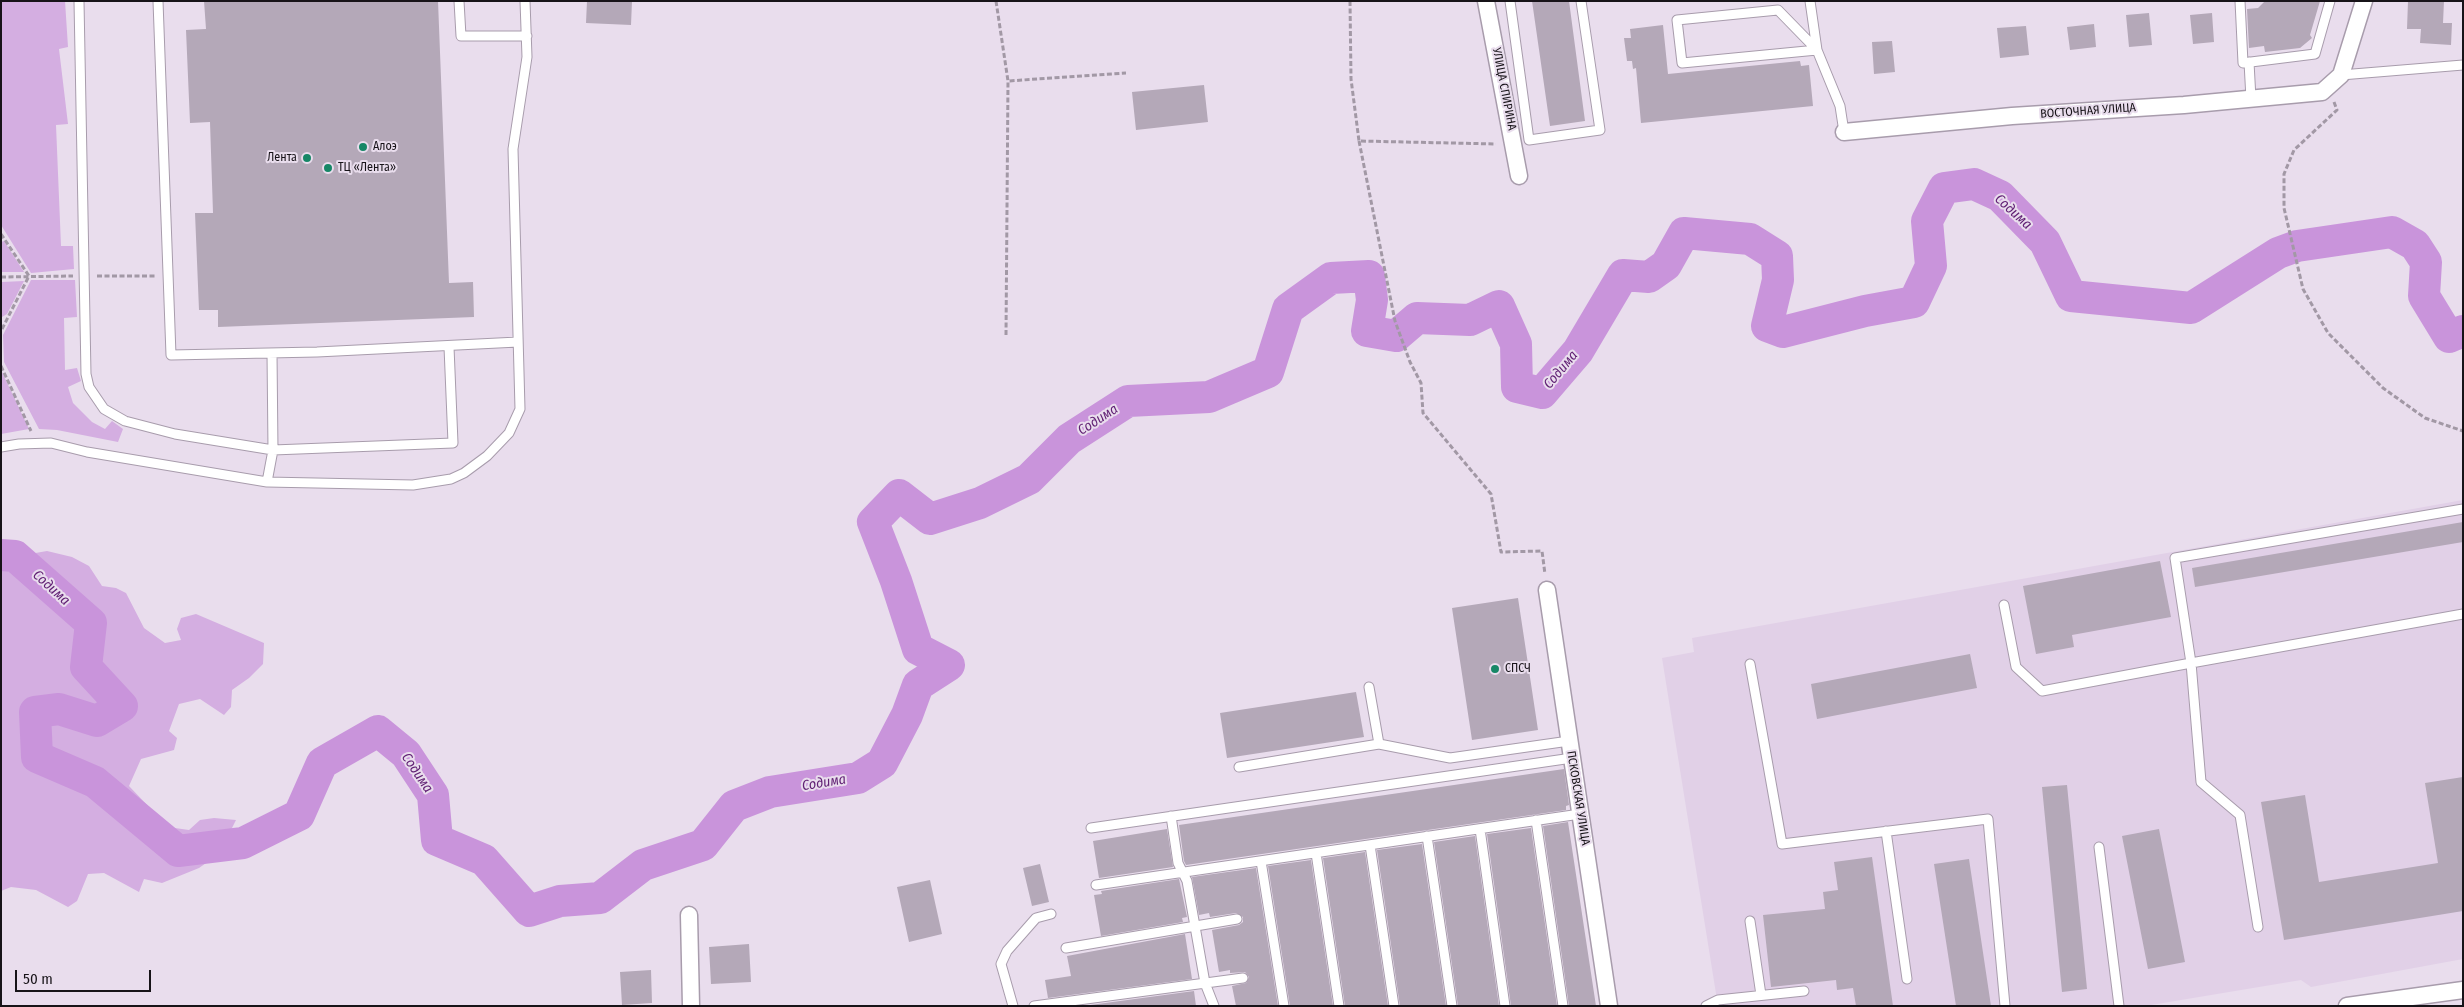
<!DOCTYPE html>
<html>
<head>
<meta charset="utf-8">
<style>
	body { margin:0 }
	#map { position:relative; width:2464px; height:1007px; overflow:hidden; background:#e9dded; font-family:"Fira Sans Condensed",sans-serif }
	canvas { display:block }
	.frame { position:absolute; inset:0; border:2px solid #171318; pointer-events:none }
	.scale { position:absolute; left:15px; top:970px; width:136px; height:22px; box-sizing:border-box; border:2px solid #171318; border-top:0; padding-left:6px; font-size:15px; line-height:18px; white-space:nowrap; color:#171318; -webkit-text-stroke:4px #e9dded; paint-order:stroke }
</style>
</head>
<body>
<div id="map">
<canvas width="2464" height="1007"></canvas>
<div class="frame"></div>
<div class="scale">50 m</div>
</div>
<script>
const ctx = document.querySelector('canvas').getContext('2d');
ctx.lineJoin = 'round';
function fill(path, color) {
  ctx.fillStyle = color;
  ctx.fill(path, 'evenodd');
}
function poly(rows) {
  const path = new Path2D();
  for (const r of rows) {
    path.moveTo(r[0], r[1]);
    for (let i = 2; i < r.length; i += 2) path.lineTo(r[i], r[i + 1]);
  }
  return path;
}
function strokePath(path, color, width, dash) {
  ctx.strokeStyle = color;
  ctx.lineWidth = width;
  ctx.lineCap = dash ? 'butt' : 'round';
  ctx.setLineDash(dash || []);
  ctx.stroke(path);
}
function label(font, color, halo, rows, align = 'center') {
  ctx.font = font + ' "Fira Sans Condensed",sans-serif';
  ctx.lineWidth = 4;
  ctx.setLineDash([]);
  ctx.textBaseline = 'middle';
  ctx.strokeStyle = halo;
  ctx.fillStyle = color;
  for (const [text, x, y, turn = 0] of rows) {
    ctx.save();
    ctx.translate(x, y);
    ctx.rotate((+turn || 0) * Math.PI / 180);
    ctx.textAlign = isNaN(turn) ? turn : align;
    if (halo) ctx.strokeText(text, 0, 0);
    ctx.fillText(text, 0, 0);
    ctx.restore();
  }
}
fill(poly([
	[2463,500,2463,959,2311,987,2301,980,2145,1006,1718,1006,1662,658,1694,652,1692,638]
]), '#e1d0e7');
fill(poly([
	[1,1,65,1,68,47,59,49,68,124,56,125,61,246,73,246,74,269,31,273,1,225],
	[4,241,24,272,1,272,1,242],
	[31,280,75,280,77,317,64,318,65,370,77,368,81,381,68,387,73,403,92,422,105,429,112,421,123,429,118,442,57,430,39,429,4,362,3,335],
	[24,281,7,314,2,317,2,282],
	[1,370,29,429,1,434],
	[47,551,72,557,89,566,102,586,116,588,126,593,144,628,165,643,181,640,177,629,181,618,196,614,264,643,263,664,249,678,232,690,231,707,224,715,200,699,179,704,169,731,177,738,174,750,141,759,129,786,168,827,189,830,200,820,214,818,236,820,219,854,199,868,162,883,144,879,139,892,104,873,88,874,77,901,68,907,36,890,11,887,1,891,1,559]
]), '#d4aee1');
strokePath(poly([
	[1,555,15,556,91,623,86,667,122,706,97,721,59,709,35,712,37,757,95,782,178,851,243,843,299,815,322,763,378,731,406,754,433,795,437,840,484,860,529,911,560,901,600,898,643,865,703,845,734,806,770,792,858,778,882,763,907,715,918,685,949,665,918,649,896,581,873,522,899,495,930,519,980,503,1029,479,1069,439,1128,401,1209,397,1268,372,1288,309,1331,278,1369,276,1372,300,1367,331,1396,336,1417,318,1470,320,1499,306,1516,344,1517,387,1542,393,1578,351,1623,275,1649,277,1666,265,1684,233,1750,239,1777,256,1778,280,1767,326,1783,332,1865,311,1914,302,1931,266,1927,221,1944,188,1974,184,2000,196,2045,242,2071,296,2191,308,2278,253,2297,246,2392,232,2415,245,2426,262,2424,296,2449,337,2463,331]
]), '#c994db', 32);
fill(poly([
	[204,1,438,1,449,283,473,282,474,317,218,327,218,310,199,310,195,213,213,213,210,122,190,123,186,30,206,29],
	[587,1,632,1,631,25,586,23],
	[1532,1,1569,1,1585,121,1550,126],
	[2265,1,2320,1,2310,35,2312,38,2300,48,2265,52,2264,46,2249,48,2247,9,2258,8],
	[2408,1,2444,1,2443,23,2452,23,2451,45,2420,43,2421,29,2407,29],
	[2149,13,2152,45,2129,47,2126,15],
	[2212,13,2214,42,2193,44,2190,15],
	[2094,24,2096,47,2070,50,2067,27],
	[1663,25,1668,74,1800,61,1801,66,1809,65,1813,106,1641,123,1636,68,1633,69,1632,61,1627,61,1624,38,1631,38,1630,29],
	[2026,26,2029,55,2000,58,1997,28],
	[1892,41,1895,72,1874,74,1872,42],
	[1204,85,1208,122,1136,130,1132,92],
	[2463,522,2463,542,2195,587,2192,568],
	[2160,561,2171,617,2072,635,2074,647,2036,654,2023,586],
	[1518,598,1538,730,1472,740,1452,608],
	[1970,654,1977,688,1817,719,1811,684],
	[1356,692,1364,737,1227,758,1220,713],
	[1564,769,1569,805,1566,806,1566,810,1186,865,1184,861,1179,825],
	[2463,777,2463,911,2284,940,2261,802,2305,795,2319,882,2438,863,2425,783],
	[2067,785,2087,989,2062,992,2042,787],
	[1568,822,1596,1006,1569,1006,1543,826],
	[1531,828,1557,1006,1511,1006,1487,834],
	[1167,829,1173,867,1099,878,1093,841],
	[2159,829,2185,962,2148,969,2122,836],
	[1475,836,1499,1006,1458,1006,1434,842],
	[1422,844,1446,1006,1400,1006,1377,850],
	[1365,852,1388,1006,1345,1006,1323,858],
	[1872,857,1893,1006,1856,1006,1853,988,1837,990,1836,980,1771,987,1763,915,1825,909,1823,892,1838,890,1834,862],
	[1969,859,1991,1006,1956,1006,1934,864],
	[1311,860,1333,1006,1290,1006,1268,866],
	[1040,864,1049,902,1032,906,1023,868],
	[1256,868,1278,1006,1236,1006,1232,986,1246,983,1249,977,1245,972,1230,973,1230,970,1219,972,1212,930,1239,925,1243,922,1243,917,1236,913,1210,917,1209,913,1199,915,1192,877],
	[1179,879,1187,917,1182,918,1183,922,1101,936,1094,895,1102,894,1101,891],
	[930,880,942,934,909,942,897,887],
	[1185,934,1192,979,1048,998,1045,980,1071,976,1067,956],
	[749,944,751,982,711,984,709,947],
	[651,970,652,1003,622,1005,620,972],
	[1194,991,1196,1006,1083,1006]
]), '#b4a8b8');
const service = poly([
	[79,1,86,374,89,387,104,409,125,421,175,434,273,450,453,443,449,347],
	[158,1,171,355,317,352,518,342],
	[459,1,461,36,527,36],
	[1510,1,1529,140,1600,130,1581,1],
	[1810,1,1817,50],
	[2240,1,2243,63,2315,54,2330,1],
	[1817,50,1778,10,1677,20,1682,63,1817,50,1840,106,1844,132],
	[2249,62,2251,99],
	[2341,75,2463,65],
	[1,447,19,444,51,443,87,452,267,482,413,485,451,479,464,473,487,456,509,433,520,409,513,149,527,57,525,1],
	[267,482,273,450,272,353],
	[2004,605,2016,667,2042,691,2191,663,2175,558,2463,509],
	[1750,664,1782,844,1988,819,2005,1006],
	[1369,687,1379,744],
	[1239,767,1379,744,1450,758,1569,741],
	[1171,816,1178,863,1187,881,1205,983,1214,1006],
	[1536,820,1563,1006],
	[1091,828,1572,758],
	[1480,829,1505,1006],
	[1886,831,1907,979],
	[1427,836,1452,1006],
	[1370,845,1394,1006],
	[2099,847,2119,1006],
	[1316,853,1339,1006],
	[1261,861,1284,1006],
	[1096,885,1580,814],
	[1750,921,1761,995],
	[2258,927,2240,815,2201,782,2191,663,2463,614],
	[1066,948,1237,919],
	[1013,1006,1001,964,1007,951,1036,918,1051,914],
	[1034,1006,1243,978],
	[1706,1006,1718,1000,1804,991]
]);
const minor = poly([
	[1486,1,1519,176],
	[1844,132,2012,116,2184,105,2322,92,2341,75,2364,1],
	[1547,590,1609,1006],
	[689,915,691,1006],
	[2347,1006,2463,990]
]);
strokePath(service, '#a89cac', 11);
strokePath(minor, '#a89cac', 19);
strokePath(poly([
	[996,1,1008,81,1126,73],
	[1350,1,1351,79,1359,141,1496,144],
	[2334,102,2337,110,2294,150,2284,174,2284,208,2303,289,2328,333,2383,388,2425,418,2463,431],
	[1359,141,1395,321,1410,362,1421,383,1423,413,1491,494,1501,552,1542,551,1545,574],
	[1,234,29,276,1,331],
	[97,276,156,276],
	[1,277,73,276],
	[1006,335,1008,81],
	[1,366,31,431]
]), '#a298a5', 3, [5, 2.5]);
strokePath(service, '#fff', 9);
strokePath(minor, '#fff', 16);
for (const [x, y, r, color] of [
	[363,147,5,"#168766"],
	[307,158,5,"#168766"],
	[328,168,5,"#168766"],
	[1495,669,5,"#168766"]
]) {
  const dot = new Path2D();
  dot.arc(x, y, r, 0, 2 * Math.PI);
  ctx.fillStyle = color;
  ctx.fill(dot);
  strokePath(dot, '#e9dded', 2);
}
label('12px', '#171318', '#e9dded', [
	["УЛИЦА СПИРИНА",1504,89,79],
	["ВОСТОЧНАЯ УЛИЦА",2088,111,-4],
	["ПСКОВСКАЯ УЛИЦА",1578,798,81]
]);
label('12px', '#171318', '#e9dded', [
	["Алоэ",373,147],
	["Лента",297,158,"right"],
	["ТЦ «Лента»",338,168],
	["СПСЧ",1505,669]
], 'left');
label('italic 14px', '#612174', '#e9dded', [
	["Содима",2013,212,42],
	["Содима",1561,370,-50],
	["Содима",1098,420,-33],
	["Содима",51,588,42],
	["Содима",417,773,56],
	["Содима",824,783,-9]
]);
</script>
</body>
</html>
